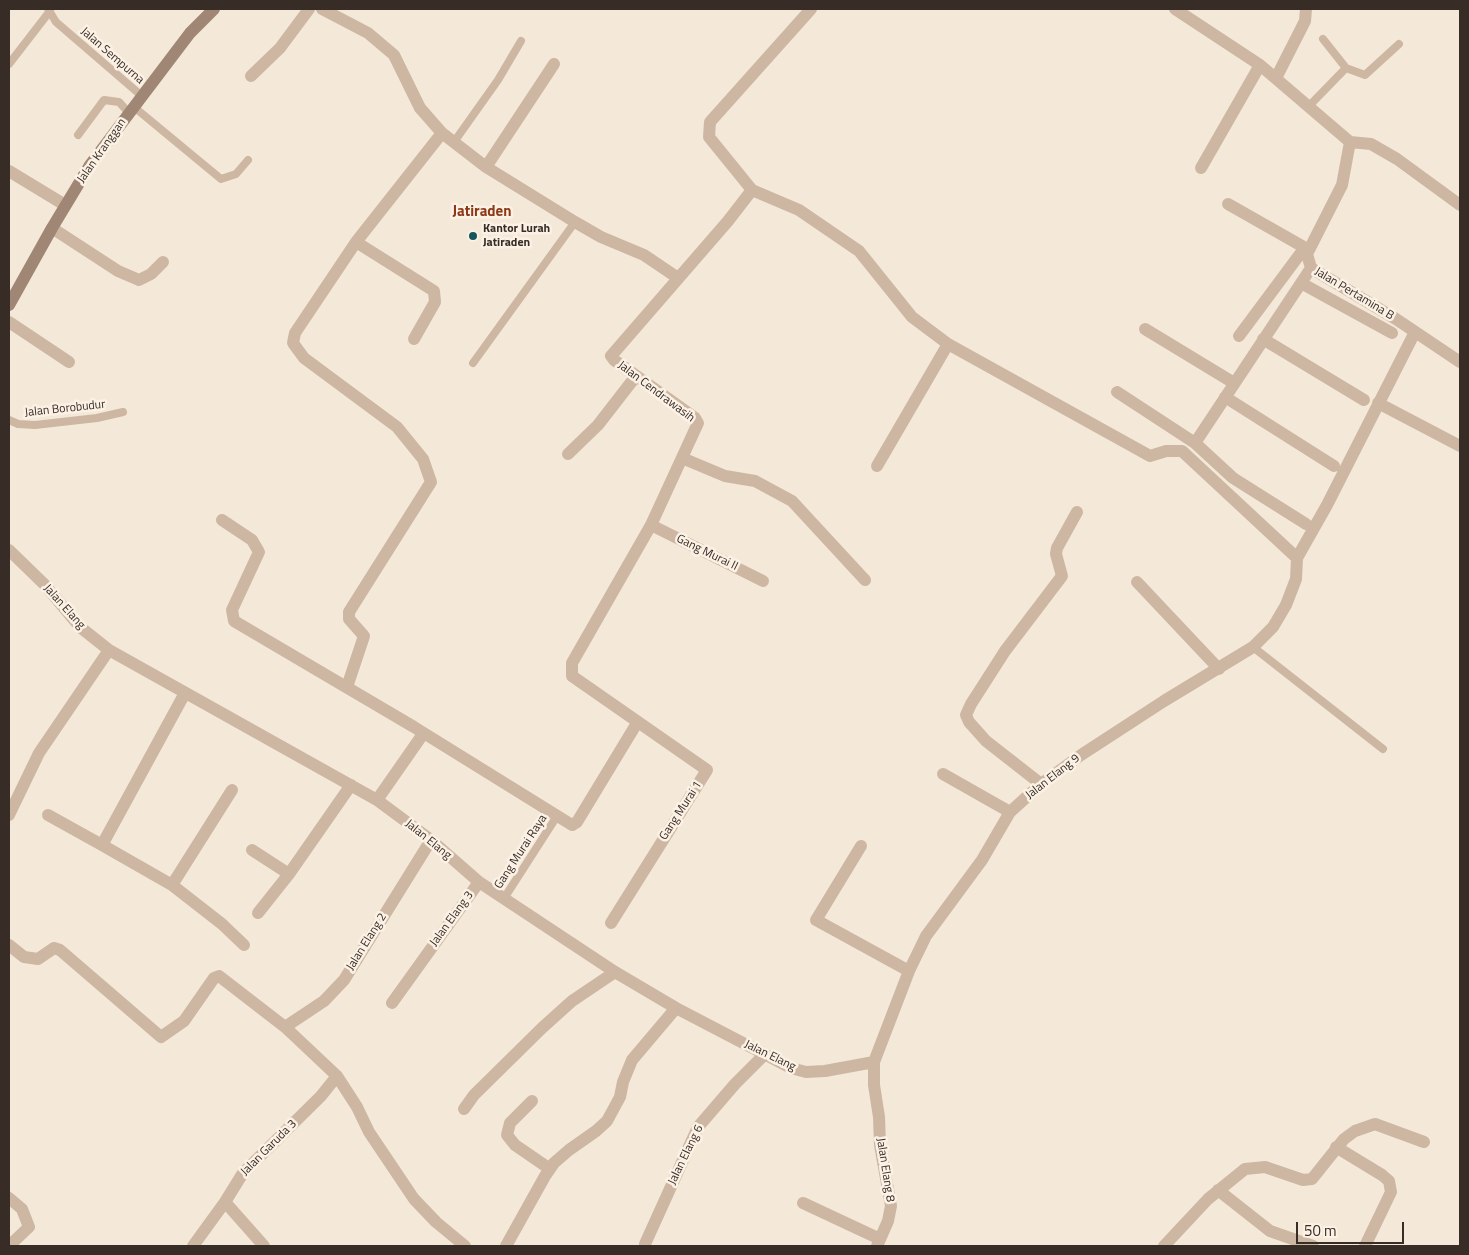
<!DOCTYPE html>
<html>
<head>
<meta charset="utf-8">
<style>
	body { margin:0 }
	#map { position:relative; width:1469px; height:1255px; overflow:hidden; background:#f4e8d8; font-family:"Titillium Web",sans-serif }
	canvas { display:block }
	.frame { position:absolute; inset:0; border:10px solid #372c26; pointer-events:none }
	.scale { position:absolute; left:1296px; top:1222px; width:108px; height:22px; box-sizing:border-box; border:2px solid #372c26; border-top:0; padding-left:6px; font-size:15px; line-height:18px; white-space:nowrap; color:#372c26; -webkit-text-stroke:4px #fbf1e4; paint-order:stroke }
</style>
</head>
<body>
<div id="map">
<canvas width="1469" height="1255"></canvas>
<div class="frame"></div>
<div class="scale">50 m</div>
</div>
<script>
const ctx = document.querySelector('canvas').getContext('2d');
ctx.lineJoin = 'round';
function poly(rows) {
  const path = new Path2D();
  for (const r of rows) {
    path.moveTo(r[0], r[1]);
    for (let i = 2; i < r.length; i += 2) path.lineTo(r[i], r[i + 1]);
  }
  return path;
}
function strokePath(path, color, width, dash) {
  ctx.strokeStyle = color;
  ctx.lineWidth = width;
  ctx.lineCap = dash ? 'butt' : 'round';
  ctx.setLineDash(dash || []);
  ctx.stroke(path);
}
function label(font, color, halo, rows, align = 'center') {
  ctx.font = font + ' "Titillium Web",sans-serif';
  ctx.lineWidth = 5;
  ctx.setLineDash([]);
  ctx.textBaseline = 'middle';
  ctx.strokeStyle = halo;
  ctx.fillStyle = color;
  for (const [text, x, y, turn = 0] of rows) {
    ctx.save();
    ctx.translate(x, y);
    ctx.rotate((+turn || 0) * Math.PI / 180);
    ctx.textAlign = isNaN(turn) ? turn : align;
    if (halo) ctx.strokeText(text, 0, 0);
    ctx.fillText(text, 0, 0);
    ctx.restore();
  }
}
strokePath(poly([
	[48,9,56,22,143,97],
	[1323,39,1346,68],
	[9,64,50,11],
	[1309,106,1346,68,1365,75,1399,44],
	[134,107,221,179,236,174,248,160],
	[78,135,104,100,119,102,129,113],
	[454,142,498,80,521,41],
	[473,363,575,222],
	[9,420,18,424,35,425,97,418,123,412],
	[1253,647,1383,749],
	[503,900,557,816]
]), '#cdb7a3', 8);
strokePath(poly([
	[322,9,368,33,394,55,420,108,442,133,486,167,575,222,601,237,644,255,678,278],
	[811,9,710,122,709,137,752,190,799,210,859,251,912,317,948,344,1150,456,1166,451,1182,451,1297,558],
	[1175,9,1260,65,1350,142,1342,185,1307,254,1311,268,1396,319,1460,362],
	[251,76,280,48,309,9],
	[1276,78,1305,21,1306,9],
	[1350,142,1371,144,1397,159,1460,205],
	[486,167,554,64],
	[1201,168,1260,65],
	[9,171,65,205],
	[1228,204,1309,250],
	[52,228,118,271,139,280,151,274,163,262],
	[356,242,434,291,435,302,414,339],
	[1301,283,1392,333],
	[9,322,69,362],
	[1145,329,1234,383],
	[1239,336,1300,254,1307,254],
	[1263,339,1364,400],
	[1117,392,1195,443,1233,478,1306,524],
	[1225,397,1334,466],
	[1378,403,1460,446],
	[1195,443,1311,268],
	[568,454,598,425,636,376],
	[682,458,725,476,755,481,792,501,865,580],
	[877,466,948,344],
	[222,520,252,540,259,552,232,610,234,621,414,727,572,825,577,822,637,723],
	[651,525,763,581],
	[9,550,44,584,80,627,109,650,377,800,431,840,479,882,615,972,676,1008,791,1068,806,1072,825,1071,874,1062],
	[1137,582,1219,669],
	[347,687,364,636,349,619,349,612,431,482,423,459,397,427,304,358,293,343,295,333,356,242,442,133],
	[185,693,102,845,172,885,222,924,244,945],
	[943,774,1010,812],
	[1041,784,986,741,969,722,966,715,971,704,1005,651,1062,576,1056,554,1057,548,1077,512],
	[377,800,423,734],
	[9,815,39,753,109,650],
	[48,815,102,845],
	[861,846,816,920,909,971],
	[252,850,289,874],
	[172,885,232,790],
	[258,913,289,874,351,785],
	[611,923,707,770,572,676,572,663,651,525,698,423,695,418,614,360,611,356,728,221,752,190],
	[9,945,24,957,38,959,54,948,60,950,161,1037,184,1021,214,978,219,976,285,1027,337,1076,357,1107,369,1132,414,1199,436,1222,465,1246],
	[392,1003,479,882],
	[285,1027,324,1001,344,980,431,840],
	[532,1101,510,1123,507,1135,515,1145,550,1169],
	[464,1109,474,1095,542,1028,572,1001,615,972],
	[1336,1147,1382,1175,1389,1181,1391,1192,1365,1246],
	[1218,1190,1270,1231,1313,1246],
	[9,1198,22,1209,29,1227,9,1246],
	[803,1203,880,1239],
	[645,1244,698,1127,735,1084,764,1055],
	[193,1246,225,1202],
	[264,1246,225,1202,243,1173,321,1096,337,1076],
	[506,1246,545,1176,554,1163,569,1150,596,1131,607,1121,620,1097,623,1082,632,1060,676,1008],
	[877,1246,888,1221,891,1206,880,1145,879,1117,874,1085,874,1062,909,971,926,936,982,860,1010,812,1041,784,1081,755,1164,701,1253,647,1273,627,1286,605,1296,579,1297,558,1327,505,1415,332],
	[1164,1246,1208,1199,1245,1169,1265,1167,1303,1180,1312,1179,1344,1139,1355,1131,1375,1124,1424,1142]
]), '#cdb7a3', 12);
strokePath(poly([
	[9,305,52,228,90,165,190,33,214,9]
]), '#a08674', 12);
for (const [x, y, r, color] of [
	[473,236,5,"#17555c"]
]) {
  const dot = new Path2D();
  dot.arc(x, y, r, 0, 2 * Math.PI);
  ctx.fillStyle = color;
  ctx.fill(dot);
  strokePath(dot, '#fbf1e4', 2);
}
label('12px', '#372c26', '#fbf1e4', [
	["Jalan Sempurna",112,56,41],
	["Jalan Kranggan",102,151,-55],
	["Jalan Pertamina B",1354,294,31],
	["Jalan Cendrawasih",656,392,37],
	["Jalan Borobudur",65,409,-6],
	["Gang Murai II",707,553,26],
	["Jalan Elang",64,607,48],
	["Jalan Elang 9",1053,777,-38],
	["Gang Murai 1",681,811,-57],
	["Jalan Elang",428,840,39],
	["Gang Murai Raya",521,852,-57],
	["Jalan Elang 3",452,919,-54],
	["Jalan Elang 2",367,942,-58],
	["Jalan Elang",770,1056,26],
	["Jalan Garuda 3",269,1148,-45],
	["Jalan Elang 6",686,1155,-64],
	["Jalan Elang 8",885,1170,81]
]);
label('bold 12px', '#372c26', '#fbf1e4', [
	["Kantor Lurah",483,229],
	["Jatiraden",483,243]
], 'left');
label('bold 15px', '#8d3817', '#fbf1e4', [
	["Jatiraden",482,212]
]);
</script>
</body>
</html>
